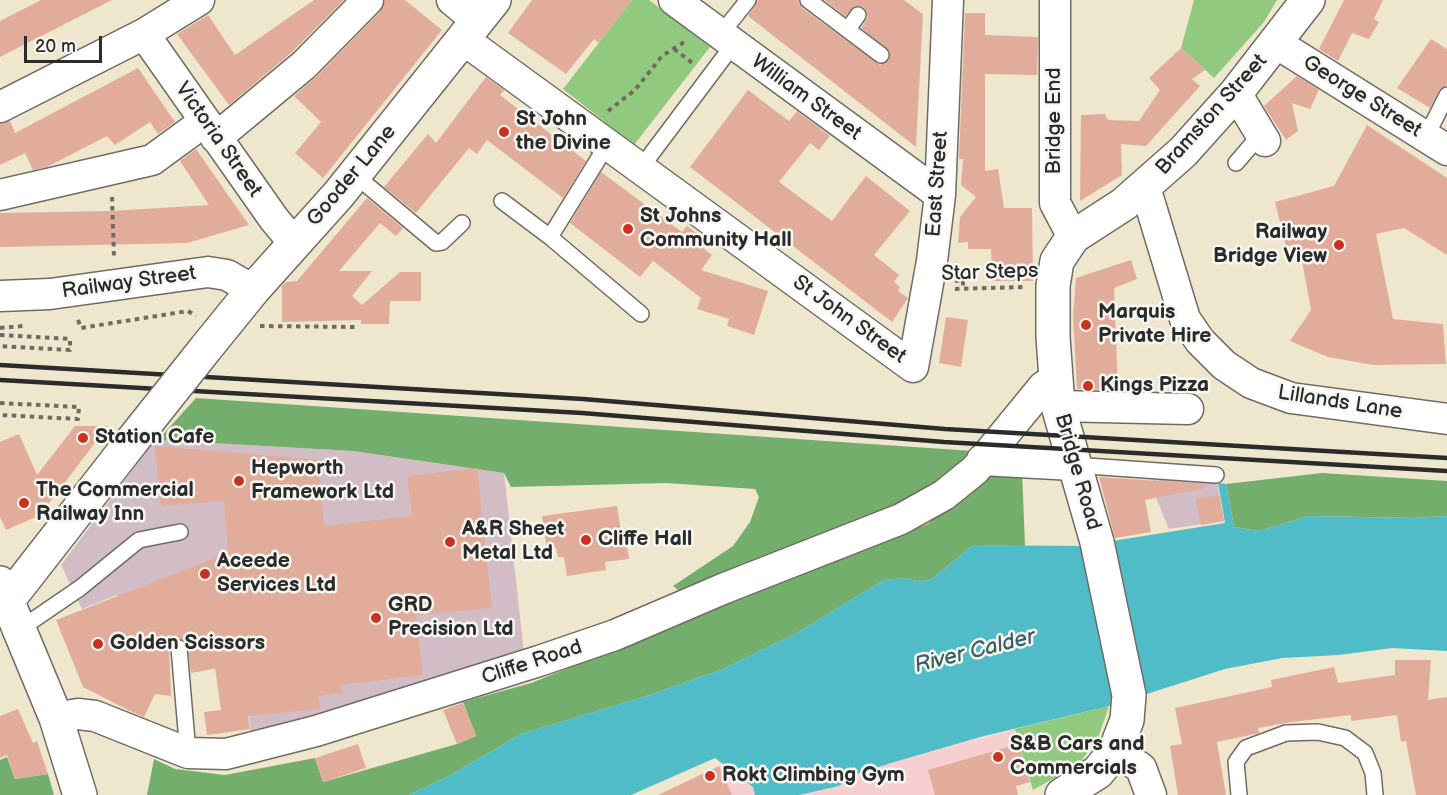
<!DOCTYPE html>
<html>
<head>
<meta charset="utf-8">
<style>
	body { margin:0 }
	#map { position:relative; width:1447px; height:795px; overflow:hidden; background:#efe6ce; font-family:"Balsamiq Sans",sans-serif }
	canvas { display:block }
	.scale { position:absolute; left:24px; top:36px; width:78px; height:27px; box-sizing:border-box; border:3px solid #2b2b2b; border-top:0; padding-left:8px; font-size:18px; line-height:21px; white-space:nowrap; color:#2b2b2b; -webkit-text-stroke:4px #f6f6f2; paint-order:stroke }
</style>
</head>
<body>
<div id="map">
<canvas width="1447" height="795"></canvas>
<div class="scale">20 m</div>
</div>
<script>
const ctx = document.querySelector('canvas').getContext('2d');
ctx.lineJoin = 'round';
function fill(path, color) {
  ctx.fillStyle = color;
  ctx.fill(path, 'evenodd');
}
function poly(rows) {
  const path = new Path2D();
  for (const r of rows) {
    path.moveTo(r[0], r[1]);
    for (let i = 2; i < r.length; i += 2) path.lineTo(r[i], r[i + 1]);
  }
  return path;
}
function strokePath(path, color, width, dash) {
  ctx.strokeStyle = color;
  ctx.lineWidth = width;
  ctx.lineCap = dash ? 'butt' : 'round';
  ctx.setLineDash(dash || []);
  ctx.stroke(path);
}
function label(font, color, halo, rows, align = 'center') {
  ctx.font = font + ' "Balsamiq Sans",sans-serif';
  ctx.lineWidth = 5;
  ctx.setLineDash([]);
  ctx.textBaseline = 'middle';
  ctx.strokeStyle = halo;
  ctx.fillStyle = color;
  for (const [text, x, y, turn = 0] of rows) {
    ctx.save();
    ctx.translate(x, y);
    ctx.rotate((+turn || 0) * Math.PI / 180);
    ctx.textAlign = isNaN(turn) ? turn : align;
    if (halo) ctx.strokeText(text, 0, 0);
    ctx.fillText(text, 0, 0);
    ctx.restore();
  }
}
fill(poly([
	[1015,729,1030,782,1016,786,1018,792,1012,795,799,795,839,786,855,775,891,763],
	[719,766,753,787,755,795,660,795]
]), '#f7cfd1');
fill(poly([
	[155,440,352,451,504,473,524,653,336,713,251,733,243,664,197,672,192,624,128,620,117,595,82,609,61,565],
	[1153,478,1217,482,1224,521,1169,529,1156,498]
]), '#d2bdc6');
fill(poly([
	[632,0,649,0,710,47,634,145,563,89],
	[1194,0,1277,0,1264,22,1214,78,1181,48],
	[1109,706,1098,738,1079,764,1033,790,1015,729]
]), '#91ca7e');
fill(poly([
	[196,398,973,451,953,475,896,505,686,596,673,586,733,546,750,522,759,497,755,489,666,483,511,487,504,473,353,451,158,440],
	[990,465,1022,470,1025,546,973,545,932,579,921,582,904,578,884,580,795,634,723,669,644,697,521,734,451,775,409,795,147,795,154,759,175,769,225,775,315,758,323,782,457,744,476,736,463,702,531,683,928,524],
	[1322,473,1447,481,1447,516,1413,518,1309,516,1259,531,1234,527,1226,484],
	[7,757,15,779,48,774,54,795,0,795,0,760]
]), '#74ae6d');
fill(poly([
	[1218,483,1226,484,1234,527,1259,531,1309,516,1413,518,1447,516,1447,651,1392,648,1339,655,1282,658,1225,669,1109,706,984,736,891,763,855,775,839,786,799,795,755,795,753,787,715,758,631,795,409,795,451,775,521,734,644,697,723,669,795,634,884,580,904,578,921,582,932,579,973,545,1081,546,1225,523]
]), '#4fbcc7');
fill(poly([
	[41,0,112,0,0,57,0,21],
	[314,0,344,0,292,52,229,105,177,34,208,15,235,55],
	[385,0,405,0,442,30,323,178,295,153,321,122,294,96,316,77,380,12],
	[532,0,632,0,599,43,594,39,566,74,508,33],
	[758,0,798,0,802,8,880,65,889,60,890,52,861,28,868,17,864,7,855,6,845,16,824,0,904,0,923,14,916,147,748,16],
	[1344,0,1383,0,1374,19,1379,22,1369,39,1352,33,1338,61,1319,49],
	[965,13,985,13,985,35,1038,37,1037,75,985,74,985,171,998,169,1004,208,1032,208,1033,281,992,281,991,249,968,249,968,242,958,243,960,217,976,197,961,185,963,159,959,159],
	[1431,39,1447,49,1447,85,1439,90,1430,108,1397,88],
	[1181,48,1205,70,1192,79,1200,86,1146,146,1121,144,1122,175,1080,201,1081,115,1105,114,1108,120,1139,121,1160,90,1149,78],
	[138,68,175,122,158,134,150,122,115,145,107,136,47,167,33,170,25,153,0,165,0,124,10,121,15,133],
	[1297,76,1319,90,1310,109,1292,103,1298,131,1286,140,1264,106],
	[486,77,504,90,500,95,586,161,563,198,487,140,477,154,469,148,416,213,384,187,428,134,436,143],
	[748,90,789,121,797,111,830,136,819,150,810,143,779,182,832,221,866,176,910,211,874,255,899,275,894,282,900,287,898,291,908,298,892,322,690,167],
	[1367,125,1447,178,1447,255,1404,228,1376,234,1393,319,1443,324,1446,364,1373,365,1328,357,1290,341,1311,310,1299,244,1286,246,1275,202,1334,186],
	[196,149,249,225,187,243,0,247,0,213,111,211,209,205,180,161],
	[601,172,682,232,687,226,707,241,702,247,712,255,701,270,768,291,754,335,727,326,729,319,697,309,701,298,653,261,640,277,570,223],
	[367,198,403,228,396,236,380,223,339,271,372,271,352,296,362,305,400,272,421,272,421,301,390,301,389,324,361,324,361,320,282,322,282,286,286,282,297,281],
	[1131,260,1137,279,1114,288,1118,390,1077,389,1073,315,1076,278],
	[946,317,968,320,961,367,939,363],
	[75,426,108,426,49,503,52,510,6,530,0,517,0,442,19,434,37,475],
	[155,446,318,460,324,526,412,516,407,476,477,468,492,608,416,615,423,675,341,685,342,693,318,696,320,709,248,716,250,729,207,735,204,712,221,710,215,668,191,673,187,643,178,638,173,640,169,648,171,696,155,694,144,717,130,711,83,687,56,620,228,553,224,501,161,506],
	[1099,477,1204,484,1204,488,1145,500,1151,532,1115,538],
	[1219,495,1224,521,1201,525,1196,499],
	[617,506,621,532,625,532,629,559,605,562,606,570,567,576,564,557,558,557,556,548,547,549,542,516],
	[1395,660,1431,660,1428,700,1447,697,1447,795,1416,795,1406,741,1401,742,1397,715,1351,721,1351,715,1292,722,1258,728,1259,733,1255,734,1217,742,1226,795,1178,795,1170,746,1182,744,1175,708,1272,687,1271,680,1334,667,1338,683,1395,675],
	[463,703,476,736,457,744,443,710],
	[18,709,33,743,37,741,48,774,15,779,7,755,0,758,0,716],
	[358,744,366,768,323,782,315,758],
	[1019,744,1030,782,1016,786,1018,795,935,795,928,770],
	[719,766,732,795,658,795]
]), '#e1ad9a');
const lane = poly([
	[808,0,881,55],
	[848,29,858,15],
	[720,35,748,0],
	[1426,137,1447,95],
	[607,145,550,237,641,314],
	[1236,163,1261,134],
	[640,169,733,45],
	[355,175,436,243,442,242,462,223],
	[502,201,550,237],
	[1073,465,1216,475],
	[20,629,80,588,139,540,180,532],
	[179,648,188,753],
	[1239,795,1236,762,1246,748,1286,733,1318,732,1345,738,1365,753,1373,773,1375,795]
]);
const street = poly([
	[452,0,478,21],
	[674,0,940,195],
	[1055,0,1055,203,1073,237],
	[144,34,274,219,294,243],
	[464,40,913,367,932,261,940,195,948,0],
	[1276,43,1447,150],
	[1236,93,1265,141],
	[0,107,144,34,199,0],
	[216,138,304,65,368,0],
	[1145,187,1185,319,1200,341,1224,365,1251,383,1291,398,1447,419],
	[0,195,152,160,204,122],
	[0,296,50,294,208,272,227,275,253,290],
	[1058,406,1188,409],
	[982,460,1073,465],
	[56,718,78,714,95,716,188,753,226,754,316,731,539,661,615,635,725,588,901,519,944,495,975,470,1043,387,1055,379],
	[1115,751,1141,768,1151,795]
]);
const secondary = poly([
	[206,348,253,290,339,194,494,0],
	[8,600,132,441]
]);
const primary = poly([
	[0,583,56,718,80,795],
	[1062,795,1098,772,1115,751,1127,720,1129,695,1097,542,1058,406,1053,337,1053,286,1057,261,1073,237,1124,204,1183,152,1236,93,1308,0]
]);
strokePath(lane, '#706c64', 18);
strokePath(street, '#706c64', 33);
strokePath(secondary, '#706c64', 36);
strokePath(primary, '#706c64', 36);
strokePath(poly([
	[674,49,695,65],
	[608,111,635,90,662,56,686,41],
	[112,197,114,258],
	[955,281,963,280,963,289],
	[955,289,1026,287],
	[78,320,81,328,188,311,196,316],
	[260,326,357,327],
	[0,328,23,326],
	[0,335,70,339,70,350,0,346],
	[0,403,79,407,78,419,0,415]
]), '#706c64', 4, [4.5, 4.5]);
strokePath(lane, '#fff', 15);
strokePath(street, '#fff', 30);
strokePath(secondary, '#fff', 33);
strokePath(primary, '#fff', 33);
strokePath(poly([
	[0,365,583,399,945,429,1447,458],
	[0,380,582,413,944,442,1447,471]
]), '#2b2b2b', 4.5);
const secondaryBridge = poly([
	[132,441,206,348]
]);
strokePath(secondaryBridge, '#706c64', 36, []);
strokePath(secondaryBridge, '#fff', 33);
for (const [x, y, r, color] of [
	[504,132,6,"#c8321e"],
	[628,229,6,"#c8321e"],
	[1339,245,6,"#c8321e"],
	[1086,325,6,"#c8321e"],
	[1088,386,6,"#c8321e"],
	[83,438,6,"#c8321e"],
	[239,481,6,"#c8321e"],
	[24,503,6,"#c8321e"],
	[586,540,6,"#c8321e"],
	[450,542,6,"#c8321e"],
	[205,574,6,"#c8321e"],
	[376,618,6,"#c8321e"],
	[98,644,6,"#c8321e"],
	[998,757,6,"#c8321e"],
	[710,776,6,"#c8321e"]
]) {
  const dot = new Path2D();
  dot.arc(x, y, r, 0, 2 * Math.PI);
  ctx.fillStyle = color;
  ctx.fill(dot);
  strokePath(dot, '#f6f6f2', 2);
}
label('21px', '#2b2b2b', '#f6f6f2', [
	["George Street",1362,97,32],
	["William Street",806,98,36],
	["Bramston Street",1212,115,-48],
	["Bridge End",1055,121,-90],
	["Victoria Street",218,140,55],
	["Gooder Lane",352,176,-50],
	["East Street",938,184,-86],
	["Star Steps",990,273,-2],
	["Railway Street",129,283,-8],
	["St John Street",849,320,36],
	["Lillands Lane",1340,403,9],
	["Bridge Road",1077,472,74],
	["Cliffe Road",532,663,-18]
]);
label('bold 21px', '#2b2b2b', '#f6f6f2', [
	["St John",516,120],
	["the Divine",516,144],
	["St Johns",640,217],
	["Community Hall",640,241],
	["Railway",1327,233,"right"],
	["Bridge View",1327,257,"right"],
	["Marquis",1098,313],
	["Private Hire",1098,337],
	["Kings Pizza",1100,386],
	["Station Cafe",95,438],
	["Hepworth",251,469],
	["Framework Ltd",251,493],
	["The Commercial",36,491],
	["Railway Inn",36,515],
	["A&R Sheet",462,530],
	["Metal Ltd",462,554],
	["Cliffe Hall",598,540],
	["Aceede",217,562],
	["Services Ltd",217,586],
	["GRD",388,606],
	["Precision Ltd",388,630],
	["Golden Scissors",110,644],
	["S&B Cars and",1010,745],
	["Commercials",1010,769],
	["Rokt Climbing Gym",722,776]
], 'left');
label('italic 22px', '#385e62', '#f6f6f2', [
	["River Calder",975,652,-14]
]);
</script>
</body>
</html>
